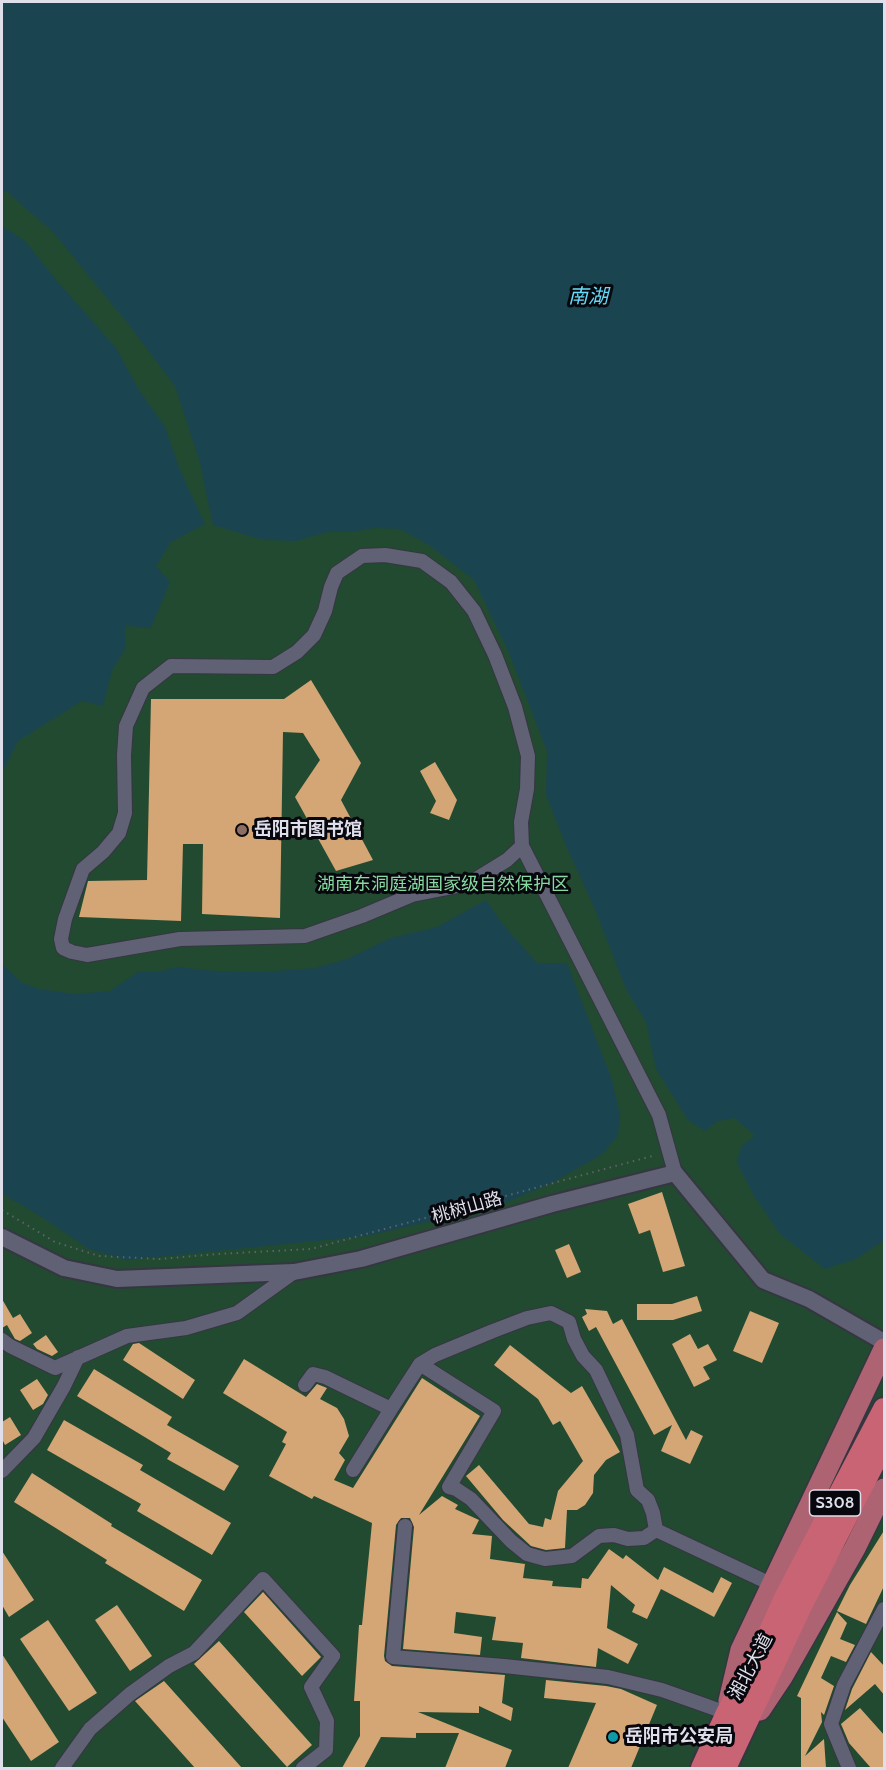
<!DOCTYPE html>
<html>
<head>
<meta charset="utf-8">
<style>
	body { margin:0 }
	#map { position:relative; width:886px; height:1770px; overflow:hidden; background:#1b1b2b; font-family:Cabin,sans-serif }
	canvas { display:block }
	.frame { position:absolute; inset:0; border:3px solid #dedfea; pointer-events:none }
</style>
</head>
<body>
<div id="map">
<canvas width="886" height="1770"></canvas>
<div class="frame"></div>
</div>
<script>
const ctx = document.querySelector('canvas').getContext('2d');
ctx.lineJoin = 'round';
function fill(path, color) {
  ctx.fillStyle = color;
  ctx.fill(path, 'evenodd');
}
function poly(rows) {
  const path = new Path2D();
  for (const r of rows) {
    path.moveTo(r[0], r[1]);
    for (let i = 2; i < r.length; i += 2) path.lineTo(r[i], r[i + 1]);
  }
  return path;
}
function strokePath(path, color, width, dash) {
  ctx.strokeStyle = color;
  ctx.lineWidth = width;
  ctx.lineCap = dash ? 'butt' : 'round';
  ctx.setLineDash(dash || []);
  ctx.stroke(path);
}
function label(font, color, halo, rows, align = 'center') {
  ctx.font = font + ' Cabin,"Noto Sans SC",sans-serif';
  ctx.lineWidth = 6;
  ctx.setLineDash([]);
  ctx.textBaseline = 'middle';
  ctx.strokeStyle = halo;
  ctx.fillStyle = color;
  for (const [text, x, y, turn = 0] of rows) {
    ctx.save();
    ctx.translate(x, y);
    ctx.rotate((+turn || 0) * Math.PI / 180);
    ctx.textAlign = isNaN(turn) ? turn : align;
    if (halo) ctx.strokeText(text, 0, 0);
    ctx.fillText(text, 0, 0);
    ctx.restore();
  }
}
fill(poly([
	[2,2,884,2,884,1768,2,1768]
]), '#224a30');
fill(poly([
	[2,2,884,2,883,1241,856,1259,825,1269,780,1234,753,1194,737,1162,742,1145,755,1136,735,1118,718,1121,705,1131,688,1120,656,1069,646,1022,626,989,594,907,567,848,546,795,547,751,509,653,474,580,429,545,400,529,374,528,353,532,327,532,296,541,263,540,213,525,200,463,175,386,129,325,53,232,7,192,2,191],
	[2,226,25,241,57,281,116,348,139,390,165,427,180,470,205,524,171,542,156,566,170,582,151,628,126,626,125,649,112,671,103,706,82,701,18,741,2,773],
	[486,900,501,922,537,963,567,963,612,1080,620,1114,618,1136,601,1155,550,1184,495,1207,366,1236,127,1260,89,1249,37,1214,2,1194,2,964,22,983,40,989,75,994,110,991,138,972,157,972,177,967,216,971,262,972,315,968,347,959,391,938,437,927]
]), '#1a4550');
fill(poly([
	[311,680,361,763,341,800,373,860,336,871,295,797,320,760,303,733,283,732,280,918,202,914,203,844,183,844,181,921,79,917,88,881,147,880,151,699,284,699],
	[435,762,457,800,449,820,430,813,436,801,420,771],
	[662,1192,685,1266,663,1272,650,1230,639,1234,628,1204],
	[569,1244,581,1272,567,1278,555,1250],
	[697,1296,702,1311,673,1320,637,1320,637,1304,672,1304],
	[2,1299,13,1318,20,1314,32,1333,20,1341,15,1339,7,1325,2,1328],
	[585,1309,607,1311,613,1324,622,1319,686,1440,691,1430,703,1436,690,1464,661,1451,672,1425,654,1435,596,1327,589,1331,582,1317,587,1314],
	[750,1311,779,1323,762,1363,733,1351],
	[690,1334,698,1349,708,1344,717,1360,703,1367,710,1379,694,1387,672,1344],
	[46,1335,58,1352,52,1356,37,1349,33,1344],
	[139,1343,195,1380,183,1399,123,1360,133,1344],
	[510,1345,571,1393,582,1386,620,1452,606,1460,594,1475,593,1493,585,1505,577,1510,567,1510,565,1548,546,1550,531,1546,503,1520,466,1476,479,1465,529,1524,543,1527,545,1518,551,1520,558,1491,583,1461,560,1421,553,1425,538,1399,494,1365],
	[244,1359,306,1397,317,1384,327,1388,320,1399,337,1408,344,1419,349,1436,339,1453,345,1460,334,1480,353,1488,422,1378,480,1416,419,1515,442,1496,458,1505,455,1509,479,1520,472,1534,492,1536,490,1559,525,1564,523,1578,553,1581,552,1586,581,1588,582,1578,588,1579,609,1549,623,1559,626,1555,658,1580,664,1567,713,1593,721,1577,732,1583,714,1617,661,1589,647,1619,632,1612,635,1605,611,1585,607,1628,638,1644,628,1664,598,1648,596,1667,521,1658,523,1643,492,1640,496,1617,456,1612,454,1633,482,1637,480,1655,403,1649,414,1527,410,1518,401,1518,396,1525,384,1656,385,1661,392,1666,505,1675,502,1703,513,1708,511,1721,479,1706,479,1713,418,1712,512,1750,505,1768,445,1768,459,1733,416,1733,416,1738,381,1737,364,1768,342,1768,360,1736,360,1701,354,1701,359,1625,362,1625,372,1523,314,1496,312,1499,269,1476,286,1444,282,1442,287,1432,223,1393],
	[94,1369,172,1417,167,1425,239,1466,224,1491,167,1459,171,1453,77,1396],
	[37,1379,48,1395,43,1404,33,1410,20,1390],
	[10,1417,21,1435,5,1445,2,1439,2,1422],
	[64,1420,143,1465,140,1470,231,1523,212,1555,137,1511,141,1504,47,1450],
	[32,1473,112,1524,111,1526,202,1580,184,1611,105,1563,107,1560,14,1502],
	[885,1529,885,1584,866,1624,837,1611,850,1585],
	[2,1551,34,1600,9,1617,2,1605],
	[263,1592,321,1657,302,1676,244,1612],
	[117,1605,152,1656,130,1671,95,1620],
	[837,1612,847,1623,840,1639,855,1645,846,1662,831,1656,821,1678,834,1686,824,1715,821,1712,822,1722,805,1756,824,1739,826,1768,801,1768,801,1698,797,1696],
	[48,1620,97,1693,69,1711,20,1639],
	[219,1641,312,1745,287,1767,194,1664],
	[871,1652,885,1667,885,1696,875,1684,845,1710,852,1689],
	[2,1654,59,1742,31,1761,2,1717],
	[546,1680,606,1686,621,1689,657,1705,631,1768,568,1768,596,1703,544,1698],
	[164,1681,242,1768,195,1768,135,1701],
	[860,1708,885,1736,885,1768,871,1768,849,1743,841,1724]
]), '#d4a575');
const minor = poly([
	[522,846,507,860,468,884,412,895,362,916,305,936,180,939,87,955,72,952,63,948,61,939,65,919,83,869,103,852,119,833,125,813,124,755,126,726,143,688,171,666,273,667,297,652,314,635,325,611,331,587,337,573,362,556,385,555,422,561,451,582,474,611,495,655,515,707,528,756,527,789,521,822,522,846,659,1115,675,1173],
	[2,1340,10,1346,55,1368,127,1336,186,1328,237,1313,294,1272],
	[420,1364,494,1411,449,1487,456,1489,471,1499,511,1541,527,1554,545,1559,572,1556,599,1536,614,1535,628,1539,644,1538,656,1530],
	[305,1385,313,1374,325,1377,391,1409,420,1364,435,1355,493,1331,527,1318,551,1313,569,1322,574,1339,583,1356,596,1370,627,1435,637,1490,648,1500,653,1513,656,1530,771,1584],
	[353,1470,391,1409],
	[2,1471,34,1438,64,1386,78,1357],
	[405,1526,393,1657,504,1666,608,1677,662,1690,727,1713],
	[62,1768,90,1729,130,1694,169,1666,194,1653,263,1579,333,1656,311,1687,327,1721,326,1750,303,1768],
	[849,1768,831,1724,844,1685,884,1609]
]);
const tertiary = poly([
	[2,1237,64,1268,117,1279,294,1272,361,1259,552,1204,675,1173,763,1280,809,1299,884,1342]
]);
const primary = poly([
	[729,1701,741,1650,884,1349],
	[760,1710,782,1677,855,1548,884,1489]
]);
const trunk = poly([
	[702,1768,727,1713,762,1649,785,1598,884,1409],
	[725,1768,800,1608,884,1443]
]);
strokePath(minor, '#363642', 16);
strokePath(tertiary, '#363642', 20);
strokePath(primary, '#363642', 24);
strokePath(trunk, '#363642', 26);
strokePath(poly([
	[2,1210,55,1242,99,1256,160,1259,217,1254,311,1249,656,1155]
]), '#60606f', 2, [1.5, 4.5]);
strokePath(minor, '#606174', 14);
strokePath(tertiary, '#606174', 16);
strokePath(primary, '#ae6373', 21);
strokePath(trunk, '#c86473', 22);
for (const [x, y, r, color] of [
	[242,830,6,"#8d6e63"],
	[613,1737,6,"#0f9aa8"]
]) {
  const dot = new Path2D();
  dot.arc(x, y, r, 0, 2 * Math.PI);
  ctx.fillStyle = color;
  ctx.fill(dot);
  strokePath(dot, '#07070d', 2);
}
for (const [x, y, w] of [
	[835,1503,51]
]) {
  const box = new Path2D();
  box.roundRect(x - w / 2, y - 13, w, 26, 4.5);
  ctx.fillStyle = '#07070d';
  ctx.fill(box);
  strokePath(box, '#dedfea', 1.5);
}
label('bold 16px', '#dedfea', null, [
	["S308",835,1503]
]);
label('bold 18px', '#dedfea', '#07070d', [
	["岳阳市图书馆",254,830],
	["岳阳市公安局",625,1737]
], 'left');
label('18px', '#87daa1', '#07070d', [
	["湖南东洞庭湖国家级自然保护区",443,885]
]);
label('18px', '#dedfea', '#07070d', [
	["桃树山路",467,1208,-16],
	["湘北大道",751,1667,-62]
]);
label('italic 20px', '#63dbf9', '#07070d', [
	["南湖",588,297]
]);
</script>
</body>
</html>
